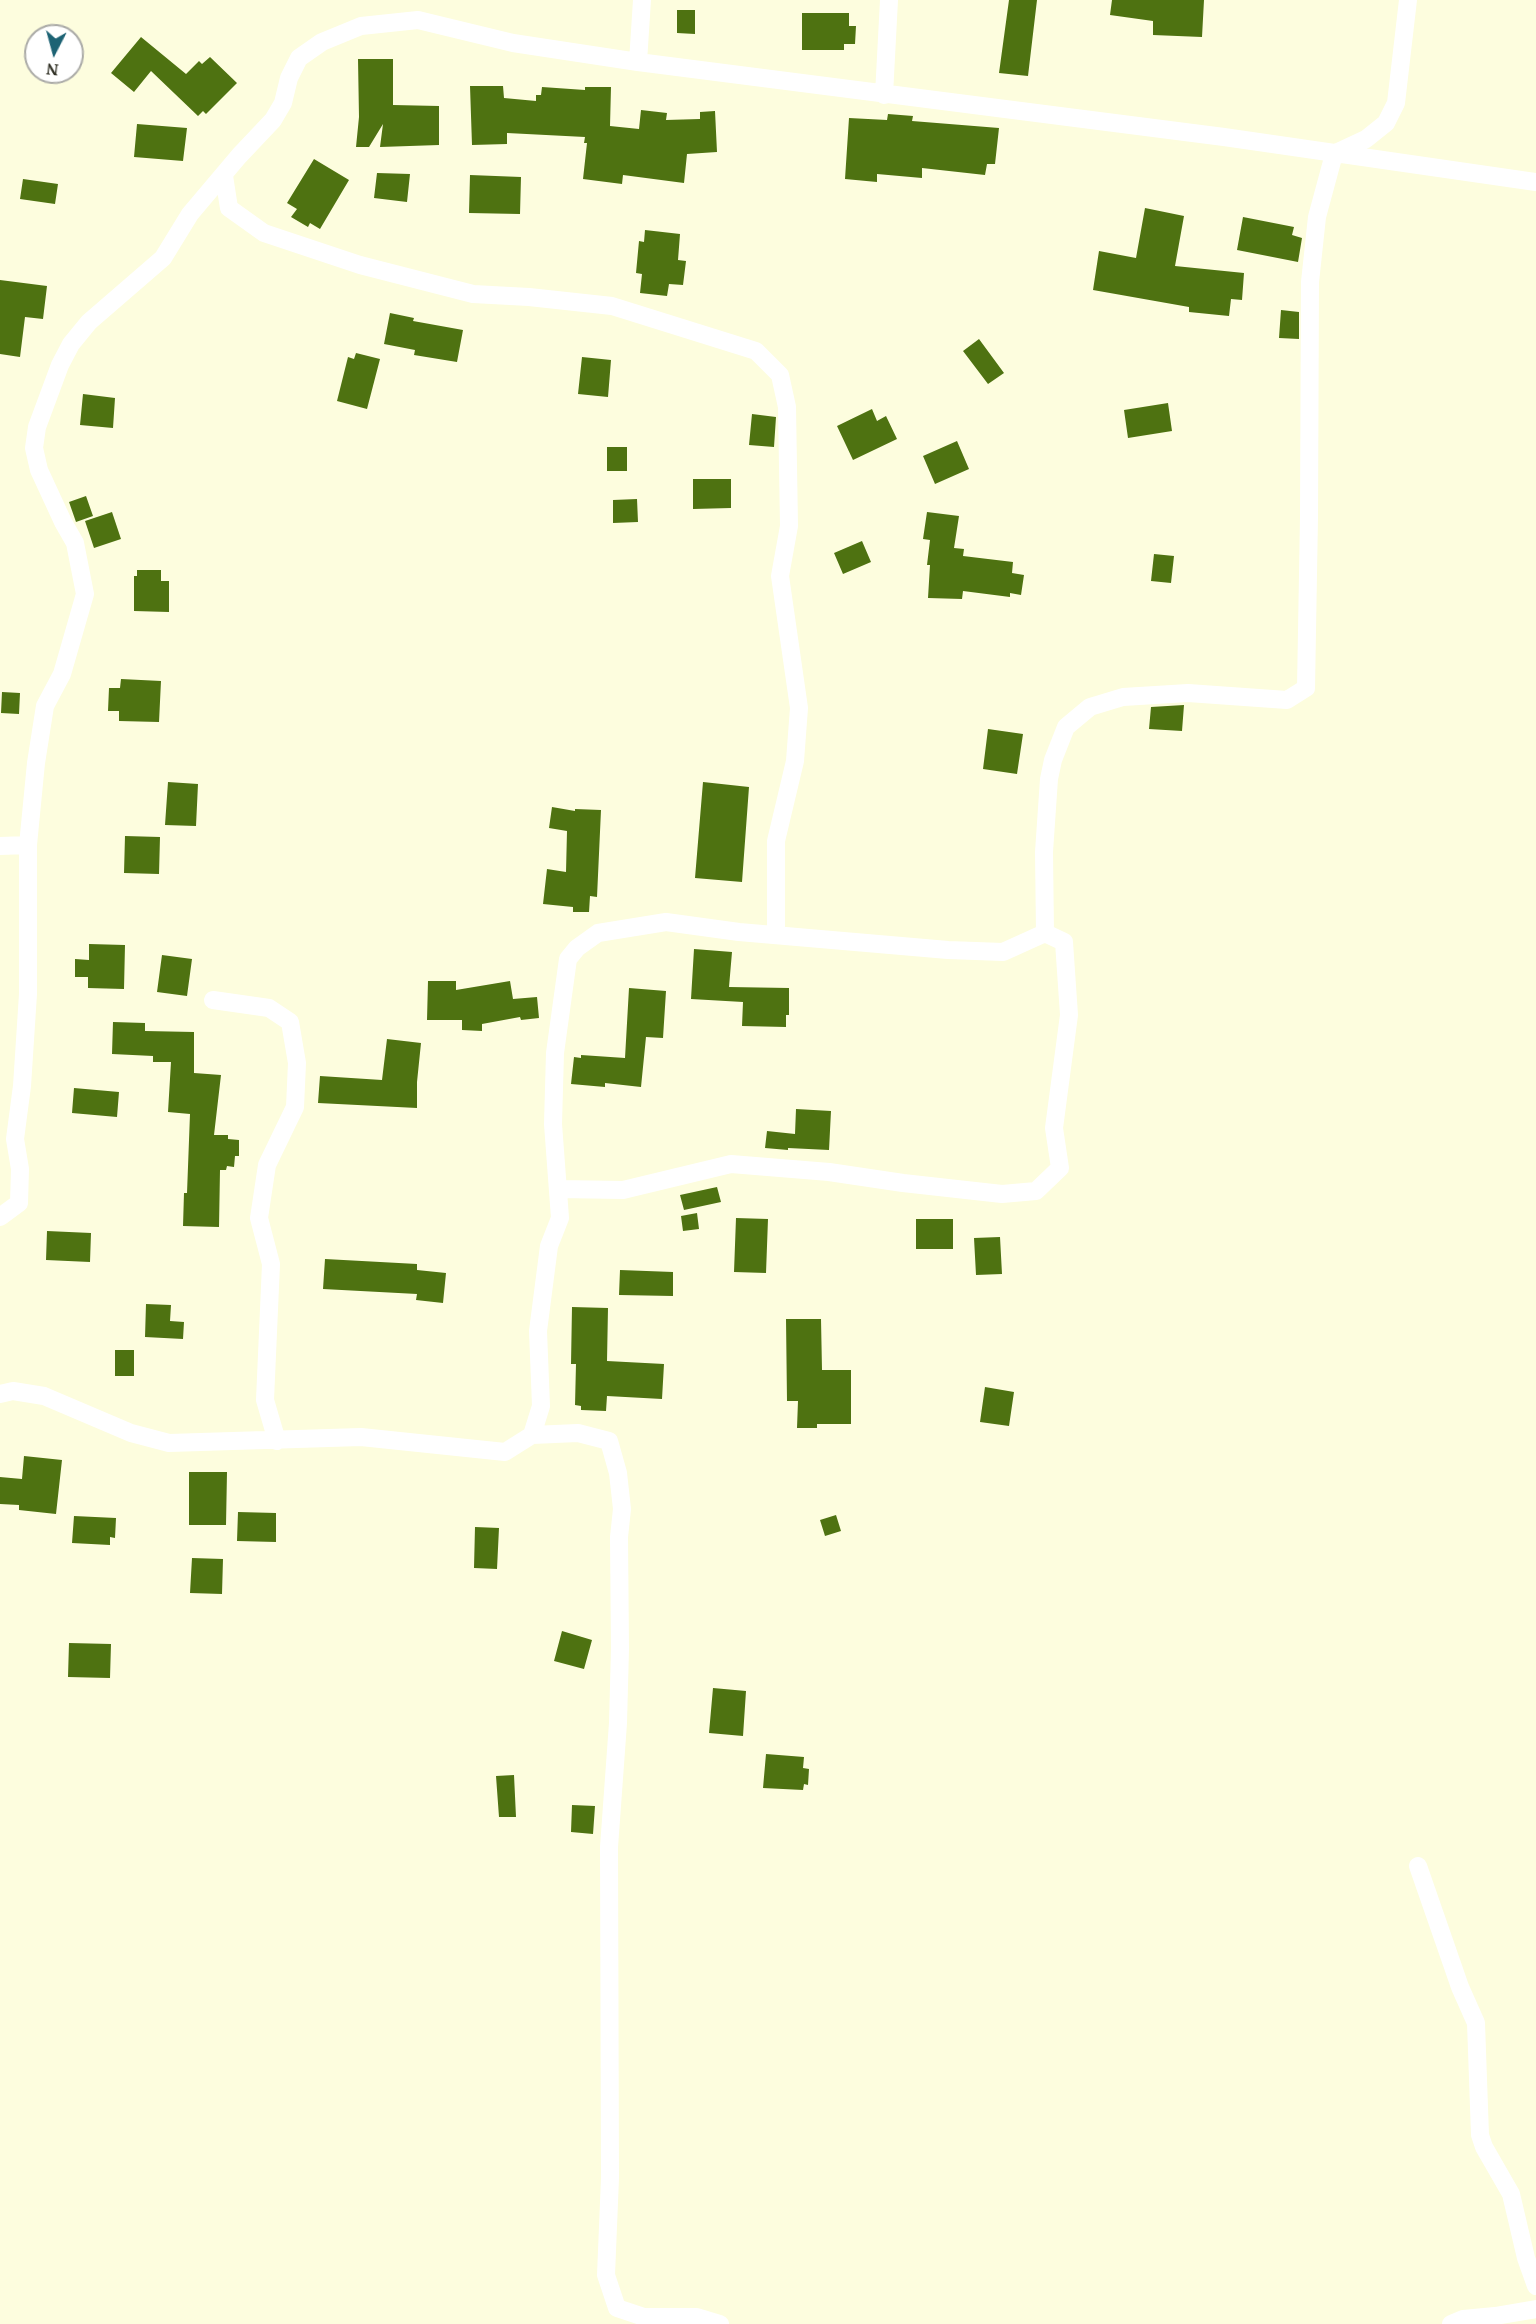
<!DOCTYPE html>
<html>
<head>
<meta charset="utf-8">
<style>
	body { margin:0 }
	#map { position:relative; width:1536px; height:2324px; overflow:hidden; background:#fdfdde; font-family:"PT Serif",serif }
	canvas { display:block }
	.north { position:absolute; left:24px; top:24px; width:60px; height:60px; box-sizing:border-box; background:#fff; border:2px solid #ababa7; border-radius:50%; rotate:186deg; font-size:16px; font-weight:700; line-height:24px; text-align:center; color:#2e2e22 }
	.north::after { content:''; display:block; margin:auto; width:21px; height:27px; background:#1d6374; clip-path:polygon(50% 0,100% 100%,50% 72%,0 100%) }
</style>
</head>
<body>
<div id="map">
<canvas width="1536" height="2324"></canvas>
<div class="north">N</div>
</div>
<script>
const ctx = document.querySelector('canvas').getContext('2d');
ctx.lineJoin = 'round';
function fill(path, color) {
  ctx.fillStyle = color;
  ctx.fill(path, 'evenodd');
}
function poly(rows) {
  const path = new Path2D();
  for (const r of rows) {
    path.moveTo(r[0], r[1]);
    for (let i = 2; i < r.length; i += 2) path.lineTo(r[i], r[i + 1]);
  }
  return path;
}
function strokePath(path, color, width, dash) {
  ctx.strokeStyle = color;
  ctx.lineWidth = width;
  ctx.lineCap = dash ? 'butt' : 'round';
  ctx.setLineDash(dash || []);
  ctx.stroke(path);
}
fill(poly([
	[1009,0,1037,0,1028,76,999,73],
	[1112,0,1204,0,1202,37,1153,35,1153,21,1110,15],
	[677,10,695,10,695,34,677,33],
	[802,13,849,13,849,26,856,26,855,44,844,44,844,50,802,50],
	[141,37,186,74,199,61,202,64,210,57,237,83,206,114,203,111,198,116,151,71,134,92,111,73],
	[358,59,393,59,393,105,439,106,439,145,380,147,383,124,369,147,356,147,359,117],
	[470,86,503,86,504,98,536,101,536,95,541,95,542,87,585,90,585,87,611,87,610,126,639,129,641,110,667,113,666,120,700,119,700,112,715,111,717,152,687,154,684,183,623,175,622,184,583,179,587,143,584,143,585,137,507,133,507,144,472,145],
	[888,114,913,116,912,121,999,128,995,164,987,164,985,175,922,168,922,178,877,174,877,182,845,179,849,118,887,120],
	[137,124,187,128,183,161,134,157],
	[314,159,349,180,320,229,310,223,308,227,291,217,297,209,287,203],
	[377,173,410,174,407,202,374,198],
	[470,175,521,177,520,214,469,213],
	[23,179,58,184,55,204,20,199],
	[1145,208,1184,216,1175,266,1244,273,1242,300,1231,299,1229,316,1189,312,1189,307,1093,290,1099,251,1136,258],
	[1243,217,1294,227,1292,235,1302,238,1298,262,1237,250],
	[645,230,680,234,678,260,686,261,683,285,669,284,667,296,640,293,642,274,636,273,639,241,644,242],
	[0,280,47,286,43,319,25,317,20,357,0,354],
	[1281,310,1299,312,1299,339,1279,338],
	[390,313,414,318,413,321,463,330,457,362,414,355,415,350,384,344],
	[979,339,1004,373,988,384,963,351],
	[356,353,380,359,367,409,337,401,348,357,354,359],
	[582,357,611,360,608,397,578,394],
	[83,394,115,398,113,428,80,425],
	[1168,403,1172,431,1128,438,1124,410],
	[872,409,877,421,886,416,897,439,853,460,837,426],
	[752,414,776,417,774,447,749,445],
	[957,441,969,469,935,484,923,456],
	[607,447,627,447,627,471,607,471],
	[693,479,731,479,731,508,693,509],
	[86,496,93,516,76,522,69,502],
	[637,499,638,522,613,523,613,500],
	[112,512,121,539,94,548,85,521],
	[927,512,959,516,954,548,964,549,963,556,1013,562,1012,573,1024,575,1021,595,1010,593,1010,597,963,591,962,599,928,598,930,565,927,565,930,540,923,539],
	[862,541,871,562,843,574,834,553],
	[1154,554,1174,556,1171,583,1151,581],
	[137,570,161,570,161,581,169,581,169,612,134,611,134,576,137,576],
	[121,679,161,681,159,722,119,721,119,711,108,711,109,688,120,688],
	[2,692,20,693,19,714,1,713],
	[1184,705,1182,731,1149,729,1151,707],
	[988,729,1023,734,1017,774,983,769],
	[168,782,198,784,196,826,165,825],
	[703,782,749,787,742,882,695,878],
	[552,807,575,811,575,809,601,810,597,897,590,896,589,912,573,912,573,907,543,904,547,869,566,872,567,831,549,828],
	[125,836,160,837,159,874,124,873],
	[89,944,125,945,124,989,88,988,88,977,75,977,75,959,89,960],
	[694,949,732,952,729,987,789,988,789,1015,786,1015,786,1027,742,1026,743,1002,691,999],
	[162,955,192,959,187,996,157,992],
	[428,981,456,981,456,990,510,981,513,999,537,997,539,1018,521,1020,520,1017,482,1024,482,1031,462,1030,462,1020,427,1020],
	[629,988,666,991,663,1038,646,1037,641,1087,605,1083,605,1087,571,1084,574,1057,581,1058,581,1055,625,1058],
	[113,1022,145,1023,145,1031,194,1032,194,1073,221,1075,214,1135,228,1135,228,1139,239,1140,239,1156,235,1156,234,1167,227,1166,226,1170,220,1170,219,1227,183,1226,184,1193,187,1193,190,1114,168,1112,171,1062,153,1062,153,1056,112,1054],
	[387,1039,421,1043,417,1082,417,1108,318,1103,320,1076,382,1080],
	[74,1088,119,1092,117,1117,72,1113],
	[796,1109,831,1111,829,1150,788,1148,788,1150,765,1148,767,1131,795,1134],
	[717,1187,721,1202,684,1210,680,1195],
	[697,1213,699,1229,683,1231,681,1216],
	[736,1218,768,1219,766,1273,734,1272],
	[916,1219,953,1219,953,1249,916,1249],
	[47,1231,91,1233,90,1262,46,1260],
	[1000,1237,1002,1274,976,1275,974,1238],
	[325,1259,417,1264,417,1270,446,1273,443,1303,416,1300,417,1294,323,1289],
	[620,1270,673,1272,673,1296,619,1295],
	[146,1304,171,1305,170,1321,184,1322,183,1339,145,1337],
	[572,1307,608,1308,607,1361,664,1364,662,1399,607,1396,606,1411,581,1410,581,1406,575,1405,576,1364,571,1364],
	[786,1319,821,1319,822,1370,851,1370,851,1424,817,1424,817,1428,797,1428,798,1401,787,1401],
	[115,1350,134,1350,134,1376,115,1376],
	[985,1387,1014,1392,1009,1426,980,1422],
	[24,1456,62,1460,56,1514,19,1510,19,1505,0,1504,0,1477,22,1479],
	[189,1472,227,1472,226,1525,189,1525],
	[238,1512,276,1513,276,1542,237,1541],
	[836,1515,841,1531,825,1536,820,1520],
	[74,1516,116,1518,115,1538,110,1537,110,1545,72,1543],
	[475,1527,499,1528,497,1569,474,1568],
	[192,1558,223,1559,222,1594,190,1593],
	[562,1631,592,1640,584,1669,554,1661],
	[69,1643,111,1644,110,1678,68,1677],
	[713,1688,746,1691,743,1736,709,1733],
	[766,1754,804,1757,803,1768,809,1769,808,1785,804,1784,803,1790,763,1788],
	[514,1775,516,1817,499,1817,496,1776],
	[572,1805,595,1806,593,1834,571,1832]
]), '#4e7211');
strokePath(poly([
	[638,62,642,0],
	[884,95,889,0],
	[1336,153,1366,139,1386,123,1396,103,1408,0],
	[224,176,229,208,264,233,360,265,473,294,529,297,612,306,756,351,780,375,787,407,789,526,780,576,799,708,795,761,776,841,776,935],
	[0,846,28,845],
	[213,1000,269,1008,290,1022,297,1063,295,1107,267,1165,259,1218,271,1264,265,1400,277,1441],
	[558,1189,623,1190,731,1164,829,1172,903,1183,1002,1194,1036,1191,1060,1168,1054,1128,1069,1015,1064,942,1045,933,1044,852,1049,779,1053,760,1066,727,1090,707,1123,697,1188,693,1287,700,1306,688,1309,517,1310,282,1317,217,1334,154],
	[0,1217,19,1203,20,1169,15,1139,22,1086,28,994,28,845,36,763,45,706,62,674,85,594,75,543,63,522,39,470,34,448,37,427,60,365,71,344,89,322,163,258,190,214,239,156,273,120,283,103,289,78,299,58,322,42,361,26,418,20,513,43,638,62,1224,137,1536,182],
	[0,1394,13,1391,44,1396,131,1433,169,1443,361,1437,505,1452,532,1435,541,1406,538,1331,549,1246,560,1218,553,1124,555,1053,568,959,577,948,598,933,666,922,739,932,948,950,1003,952,1045,933],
	[532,1435,578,1433,609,1441,618,1473,622,1509,619,1537,620,1649,618,1723,609,1847,610,2178,606,2275,617,2308,644,2317,697,2317,720,2324],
	[1418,1866,1460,1987,1476,2023,1480,2135,1484,2147,1511,2194,1526,2258,1536,2286],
	[1451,2324,1463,2319,1495,2316,1536,2309]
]), '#fff', 18);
</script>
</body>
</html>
